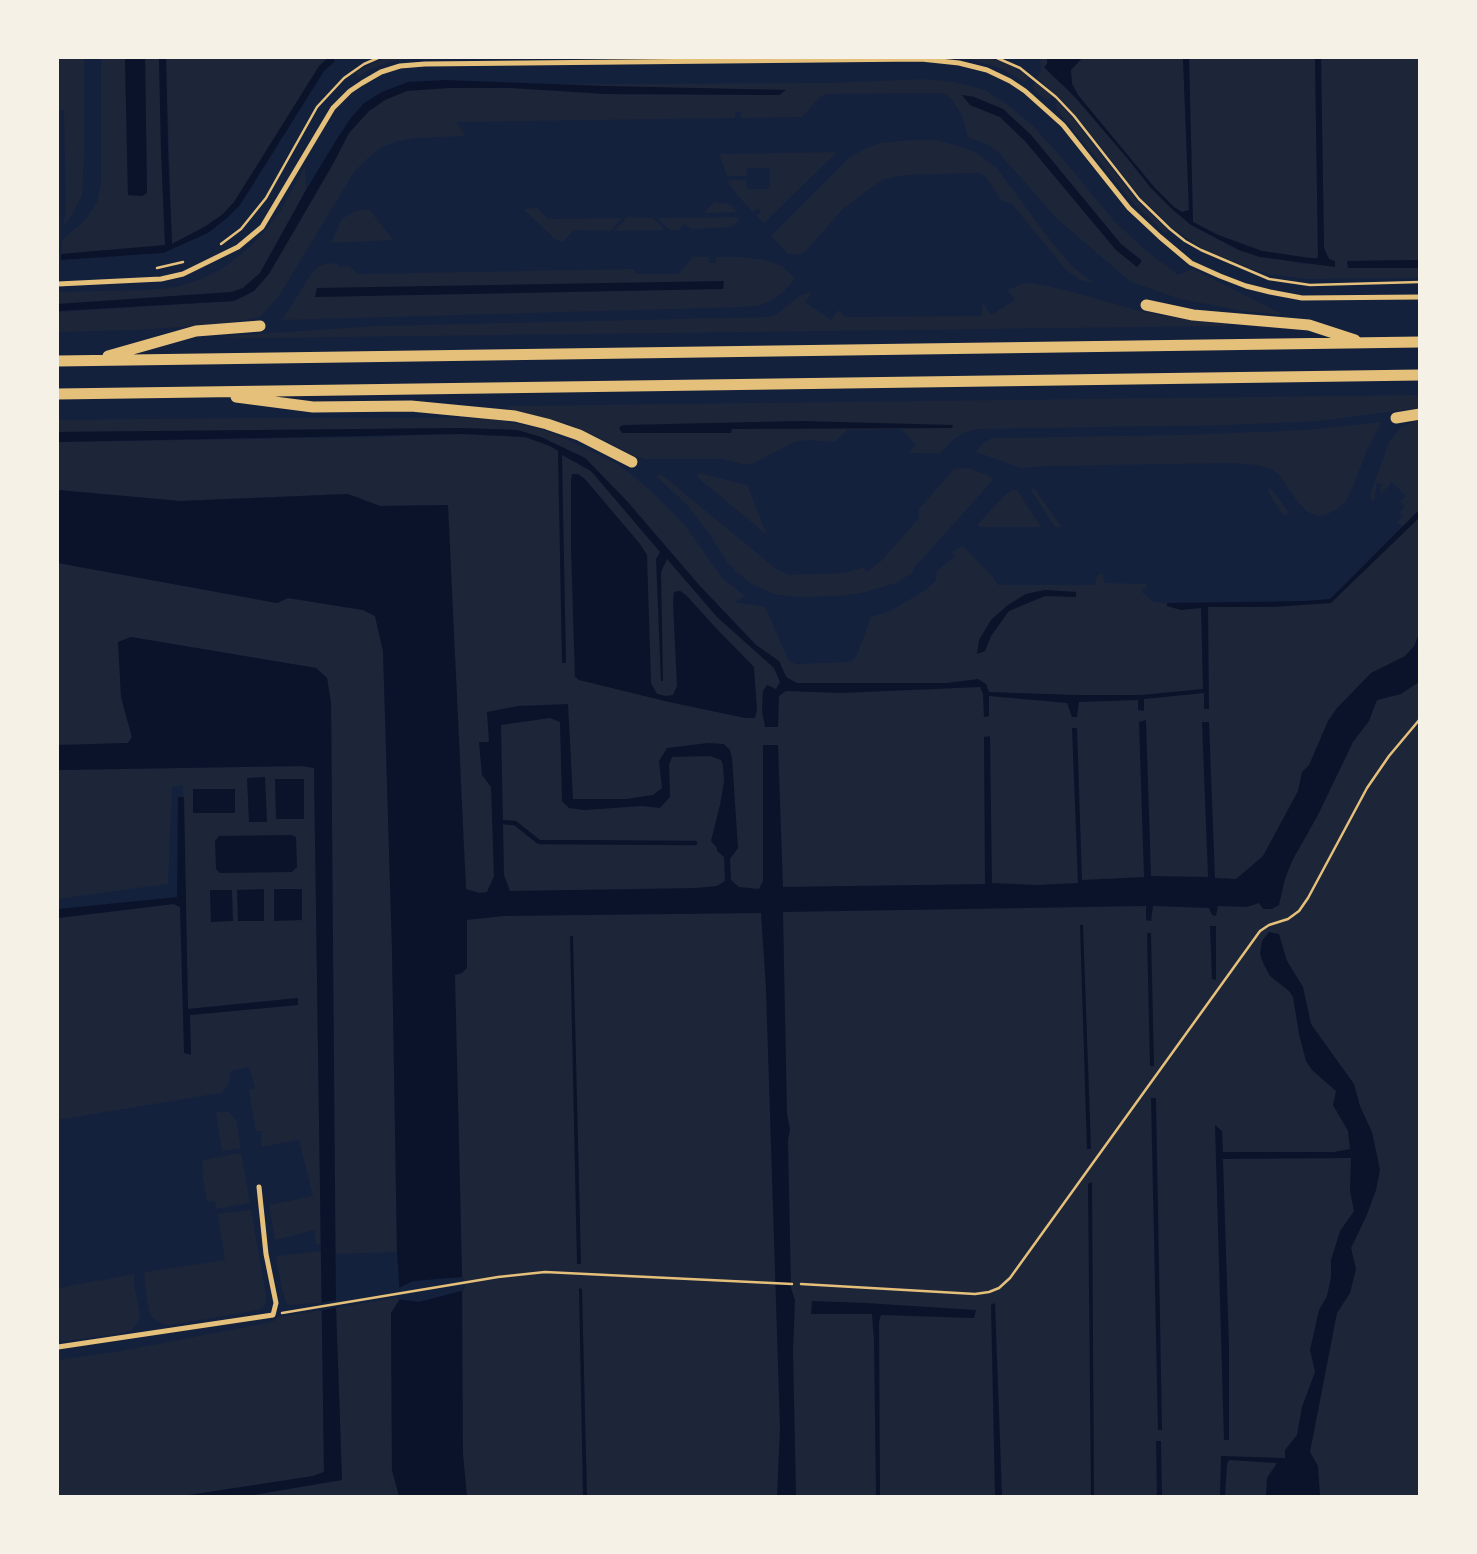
<!DOCTYPE html>
<html>
<head>
<meta charset="utf-8">
<style>
	body { margin:0 }
	#map { position:relative; width:1477px; height:1554px; overflow:hidden; background:#14213d; font-family:Commissioner,sans-serif }
	canvas { display:block }
	.frame { position:absolute; inset:0; border:59px solid #f6f1e7; pointer-events:none }
</style>
</head>
<body>
<div id="map">
<canvas width="1477" height="1554"></canvas>
<div class="frame"></div>
</div>
<script>
const ctx = document.querySelector('canvas').getContext('2d');
ctx.lineJoin = 'round';
function fill(path, color) {
  ctx.fillStyle = color;
  ctx.fill(path, 'evenodd');
}
function poly(rows) {
  const path = new Path2D();
  for (const r of rows) {
    path.moveTo(r[0], r[1]);
    for (let i = 2; i < r.length; i += 2) path.lineTo(r[i], r[i + 1]);
  }
  return path;
}
function strokePath(path, color, width, dash) {
  ctx.strokeStyle = color;
  ctx.lineWidth = width;
  ctx.lineCap = dash ? 'butt' : 'round';
  ctx.setLineDash(dash || []);
  ctx.stroke(path);
}
fill(poly([
	[58,58,84,58,84,155,82,195,72,215,62,227,66,214,64,110,58,110],
	[101,58,125,58,128,195,133,196,147,193,145,58,159,58,161,149,165,246,61,254,62,240,86,219,97,202,101,183],
	[166,58,328,58,325,60,234,202,223,214,206,226,172,244],
	[385,58,413,58,389,62,367,71,359,77,355,72],
	[967,58,991,58,1008,64,1029,77,1025,82,1023,81,1002,69],
	[1040,58,1047,58,1047,65,1044,68,1075,97,1128,159,1151,188,1172,209,1191,225,1239,250,1303,264,1329,259,1324,248,1321,58,1419,58,1419,260,1347,261,1348,268,1419,268,1419,278,1308,279,1269,274,1255,270,1216,255,1202,248,1171,227,1141,198,1076,116,1057,96,1037,78,1041,70],
	[1082,58,1183,58,1189,211,1182,212,1174,208,1154,187,1078,95,1072,84,1071,70],
	[1189,58,1315,58,1318,256,1317,258,1303,258,1262,251,1218,235,1193,222],
	[927,79,953,82,985,90,1008,105,1033,126,1064,160,1115,222,1150,254,1178,275,1193,269,1284,315,1243,311,1180,299,1131,282,1057,219,999,153,988,145,968,137,962,115,951,99,946,95,940,93,827,94,821,96,802,117,741,118,740,112,736,112,735,118,456,122,466,136,414,138,398,141,382,147,369,157,354,172,279,296,260,317,223,324,136,330,58,332,58,312,234,301,254,291,295,230,349,133,369,111,405,85,830,83],
	[605,87,785,90,779,95,606,94],
	[963,95,974,97,1003,109,1031,135,1121,244,1142,260,1116,250,1025,141,1000,117],
	[1035,82,1052,96,1049,99,1045,99,1035,91,1033,87],
	[1057,101,1072,117,1137,201,1168,230,1165,233,1134,204,1057,110,1056,105],
	[911,140,935,140,955,145,977,153,996,167,1050,240,1074,268,1094,283,1082,281,1067,271,1011,203,1002,201,985,176,978,173,905,175,884,179,866,191,842,210,805,252,797,255,788,254,771,236,849,158,864,149,880,143],
	[837,152,764,223,757,216,761,212,758,208,753,212,737,195,727,180,746,180,747,189,770,189,770,168,747,168,746,176,727,176,719,154],
	[305,166,306,190,260,273,243,288,232,292,58,304,58,292,147,290,176,287,202,279,225,267,246,250,261,236,282,208],
	[714,202,729,204,738,212,704,213],
	[537,208,548,219,622,218,611,231,574,230,563,242,555,239,523,209],
	[369,209,393,240,331,243,341,220,346,216,356,211],
	[627,217,653,218,665,230,614,231],
	[736,217,739,221,731,227,691,229,684,224,678,230,670,230,657,218],
	[693,257,709,257,709,263,716,263,715,257,740,257,765,260,782,266,794,277,793,281,783,292,772,300,761,305,744,307,282,320,312,273,318,267,325,264,338,263,338,267,349,266,359,274,635,269,635,274,678,274],
	[1032,283,1065,290,1144,312,1189,320,1226,324,1226,326,262,338,214,337,376,326,766,317,775,315,801,295,812,292,805,302,831,320,838,310,845,317,982,316,982,305,984,305,991,315,1015,300,1008,290,1021,284],
	[1420,395,1419,408,1319,421,1231,425,978,429,966,432,955,438,940,453,908,453,916,445,902,430,898,429,847,430,835,442,809,440,794,442,752,464,743,464,721,459,646,459,632,455,606,441,568,424,509,410,508,406],
	[244,418,487,418,539,428,566,439,618,464,650,490,684,524,723,579,745,596,734,602,765,607,789,661,796,664,851,662,857,655,871,617,890,611,924,591,936,581,937,571,955,556,952,552,963,546,993,577,998,585,1095,585,1097,576,1103,573,1104,583,1148,584,1142,592,1154,602,1167,603,1167,604,1331,601,1419,514,1419,1496,458,1496,440,505,380,506,348,494,180,501,58,490,58,442,380,437,459,432,533,438,580,461,603,481,755,647,776,663,785,682,798,688,972,684,969,680,948,683,796,683,786,677,779,661,756,645,699,585,626,500,585,458,541,437,517,430,462,428,58,432,58,420],
	[1045,590,1076,592,1030,597,991,620,1008,605,1026,594],
	[1419,419,1419,510,1404,527,1397,523,1403,516,1399,513,1405,506,1400,502,1406,496,1392,482,1382,493,1380,492,1382,484,1377,483,1374,501,1372,501,1370,495,1389,442,1401,427],
	[1381,422,1367,450,1352,489,1345,502,1336,510,1325,515,1317,516,1308,512,1298,502,1280,476,1271,469,1257,465,1232,463,1046,466,1021,468,976,452,982,444,992,438,1183,435,1306,430],
	[969,468,990,476,993,480,914,568,912,573,896,583,862,593,841,596,797,597,778,595,767,591,750,583,735,571,727,562,708,532,687,505,656,476,661,474,775,568,789,575,844,573,863,567,867,572,882,560,919,518,919,509,954,469],
	[699,473,747,485,767,535,697,477],
	[1034,488,1061,527,1055,527,1031,490],
	[1269,488,1273,491,1288,511,1287,515,1282,514,1268,492],
	[1012,490,1017,490,1041,527,979,527,978,524,1004,496],
	[58,563,277,603,288,598,363,610,375,616,383,651,385,715,392,949,397,1252,335,1254,331,704,327,678,316,668,131,637,121,697,132,738,128,743,58,745],
	[301,766,314,768,321,1244,316,1244,315,1230,275,1240,269,1205,313,1196,299,1140,261,1147,262,1131,256,1131,249,1090,255,1088,249,1067,231,1071,228,1085,221,1093,58,1120,58,1041,59,1031,58,1027,58,918,174,904,180,908,191,1054,189,1015,297,1005,298,998,188,1009,183,785,172,787,168,884,58,899,58,770],
	[216,1112,229,1112,236,1120,241,1148,222,1151],
	[241,1153,250,1203,216,1209,215,1201,207,1202,202,1171,204,1170,202,1160],
	[251,1210,266,1295,266,1302,263,1307,258,1310,171,1325,164,1325,153,1318,149,1310,144,1278,145,1272,225,1260,218,1214],
	[321,1251,321,1303,287,1305,282,1290,276,1256],
	[134,1274,134,1284,140,1315,137,1324,132,1330,123,1333,66,1341,58,1340,58,1288],
	[395,1298,400,1299,391,1313,392,1470,399,1496,247,1496,342,1480,336,1308],
	[322,1310,324,1472,313,1476,183,1496,58,1496,58,1360,121,1351,272,1322,278,1317]
]), '#1d2539');
fill(poly([
	[125,58,145,58,147,193,142,196,128,195],
	[159,58,166,58,168,149,172,244,206,226,223,214,234,202,319,66,328,58,333,58,335,61,324,71,240,205,227,218,208,233,163,253,61,260,61,254,165,245,161,149],
	[1047,58,1082,58,1071,70,1072,84,1078,95,1154,187,1174,207,1182,212,1189,210,1183,58,1189,58,1193,222,1218,235,1262,251,1310,258,1317,258,1318,256,1315,58,1321,58,1324,248,1329,259,1335,261,1335,267,1260,257,1239,250,1191,225,1172,209,1151,188,1128,159,1075,97,1044,67,1047,64],
	[445,80,605,86,786,90,779,95,605,94,511,88,449,88,407,91,385,100,369,111,349,133,333,164,269,274,254,291,234,301,58,311,58,304,232,292,243,288,260,273,306,190,335,142,350,119,364,103,382,92,408,82],
	[962,95,974,97,1003,109,1031,135,1121,244,1142,261,1137,267,1116,250,1025,141,1000,117,970,105],
	[1419,260,1419,268,1348,268,1347,261],
	[724,281,723,289,315,297,317,288],
	[801,421,953,425,952,428,732,429,731,433,622,433,619,428,621,426,625,425],
	[462,428,517,430,541,437,585,458,626,500,699,585,756,645,779,661,786,677,797,683,948,683,978,679,986,684,989,692,1076,695,1141,695,1203,689,1201,608,1181,610,1167,606,1167,603,1305,601,1330,599,1419,510,1419,518,1331,603,1273,607,1208,607,1209,709,1204,709,1204,693,1144,699,1144,711,1138,710,1138,700,1079,702,1077,717,1072,717,1067,703,989,696,989,716,984,717,983,694,980,687,841,693,786,691,779,696,778,727,765,727,762,711,763,691,767,685,776,689,780,682,774,668,717,617,667,559,661,572,663,681,661,681,656,559,660,552,591,471,562,455,566,663,562,663,558,451,550,446,525,437,461,434,58,442,58,432],
	[572,474,578,474,585,479,640,544,647,555,651,683,657,694,666,696,673,695,677,686,673,603,674,592,680,591,686,595,715,627,754,667,757,710,755,718,745,718,669,702,579,680,575,677,571,548,571,481],
	[58,490,180,501,348,494,380,506,448,505,466,889,480,893,487,892,494,876,491,787,482,775,479,742,489,742,487,712,518,706,568,704,573,799,626,799,653,795,662,788,659,761,667,748,708,743,724,744,730,750,732,758,738,848,730,859,731,880,739,887,759,889,763,881,763,745,778,745,783,887,985,884,984,737,990,736,992,883,1037,885,1078,883,1072,728,1077,728,1082,880,1144,877,1139,722,1146,720,1151,876,1208,877,1202,722,1209,722,1215,878,1236,879,1263,856,1298,791,1302,772,1309,765,1328,721,1337,708,1371,673,1405,656,1414,646,1419,634,1419,682,1401,694,1377,700,1369,721,1353,742,1318,815,1292,861,1285,879,1279,905,1272,909,1263,909,1259,903,1247,907,1218,906,1216,916,1212,915,1209,908,1153,906,1151,921,1146,920,1146,906,783,912,787,1114,790,1129,788,1140,791,1288,795,1300,793,1352,796,1496,777,1496,780,1428,766,989,761,913,504,916,467,920,467,968,462,973,455,975,462,1271,463,1454,467,1496,399,1496,392,1470,391,1313,400,1299,397,1252,392,949,383,651,375,616,363,610,288,598,277,603,58,563],
	[550,718,560,722,562,801,569,808,585,810,642,806,660,808,670,797,669,765,672,757,710,756,721,760,723,765,724,782,720,805,711,841,717,848,717,851,724,857,725,881,717,886,696,888,510,891,504,875,501,725],
	[1045,590,1076,592,1076,597,1045,596,1009,611,991,636,985,651,977,654,979,640,991,620,1008,605,1026,594],
	[131,637,316,668,327,678,331,703,336,1308,342,1480,247,1496,183,1496,313,1476,324,1472,314,768,301,766,58,770,58,745,128,743,132,737,121,697,118,642],
	[265,777,267,822,249,822,247,778],
	[275,779,304,779,304,819,276,819],
	[193,789,235,789,235,813,193,813],
	[178,797,184,797,188,1009,298,998,298,1005,190,1015,191,1055,184,1053,180,907,174,904,58,918,58,909,177,897],
	[292,835,296,837,297,867,292,872,220,873,216,869,215,841,219,836],
	[264,889,264,921,238,921,237,890],
	[274,889,302,889,302,920,274,921],
	[210,890,232,890,233,921,211,922],
	[1080,925,1083,925,1091,1149,1087,1149],
	[1210,926,1216,926,1216,980,1212,979],
	[1269,932,1279,934,1287,961,1303,987,1311,1024,1354,1084,1360,1106,1372,1132,1380,1170,1376,1190,1366,1217,1351,1248,1356,1269,1350,1293,1337,1313,1310,1452,1318,1466,1320,1496,1266,1496,1267,1478,1277,1463,1229,1460,1227,1464,1225,1496,1220,1496,1221,1456,1285,1458,1285,1450,1297,1435,1302,1407,1315,1372,1310,1350,1319,1310,1327,1296,1331,1277,1331,1260,1340,1231,1354,1211,1350,1191,1351,1158,1223,1159,1229,1346,1229,1440,1224,1440,1215,1125,1222,1131,1223,1152,1334,1152,1350,1149,1348,1131,1333,1105,1336,1091,1312,1070,1306,1061,1299,1034,1293,997,1289,991,1270,976,1264,965,1260,954,1262,941],
	[1147,933,1151,933,1154,1066,1150,1066],
	[570,936,573,936,581,1264,577,1264],
	[1151,1098,1156,1098,1162,1430,1158,1430],
	[1092,1182,1094,1496,1091,1496,1088,1184],
	[579,1288,582,1289,587,1496,583,1496],
	[812,1301,865,1303,976,1310,974,1318,881,1315,879,1322,880,1496,876,1496,874,1340,872,1314,811,1314],
	[995,1303,1002,1496,995,1496,991,1305],
	[1156,1441,1161,1441,1162,1496,1157,1496]
]), '#0b132b');
fill(poly([
	[464,1277,465,1290,419,1302,397,1299,397,1289,413,1281],
	[338,1300,338,1307,320,1311,319,1303]
]), '#14213d');
strokePath(poly([
	[500,822,515,823,539,842,695,843]
]), '#0b132b', 4.5);
strokePath(poly([
	[997,58,1020,68,1056,97,1074,116,1139,199,1170,229,1185,241,1201,250,1269,279,1310,285,1420,282],
	[221,244,241,229,266,198,317,107,344,78,364,64,378,58],
	[157,268,183,262],
	[801,1284,975,1294,989,1292,999,1288,1010,1278,1260,931,1269,925,1288,919,1299,911,1308,898,1367,788,1389,756,1420,719],
	[282,1313,498,1277,545,1272,792,1284]
]), '#e5c07b', 2.5);
strokePath(poly([
	[58,284,161,279,183,274,238,247,262,227,333,108,350,91,362,83,381,72,400,66,425,64,921,59,959,63,987,70,1010,81,1025,91,1063,125,1129,208,1160,237,1191,263,1220,276,1246,286,1270,292,1302,298,1420,297],
	[58,1347,273,1315,276,1303,266,1254,259,1187]
]), '#e5c07b', 5);
strokePath(poly([
	[1146,305,1193,315,1309,325,1355,340],
	[108,356,196,331,260,326],
	[58,361,1420,342],
	[58,394,1420,375],
	[236,397,313,407,411,406,515,416,547,424,579,435,632,462],
	[1396,418,1420,414]
]), '#e5c07b', 11);
</script>
</body>
</html>
